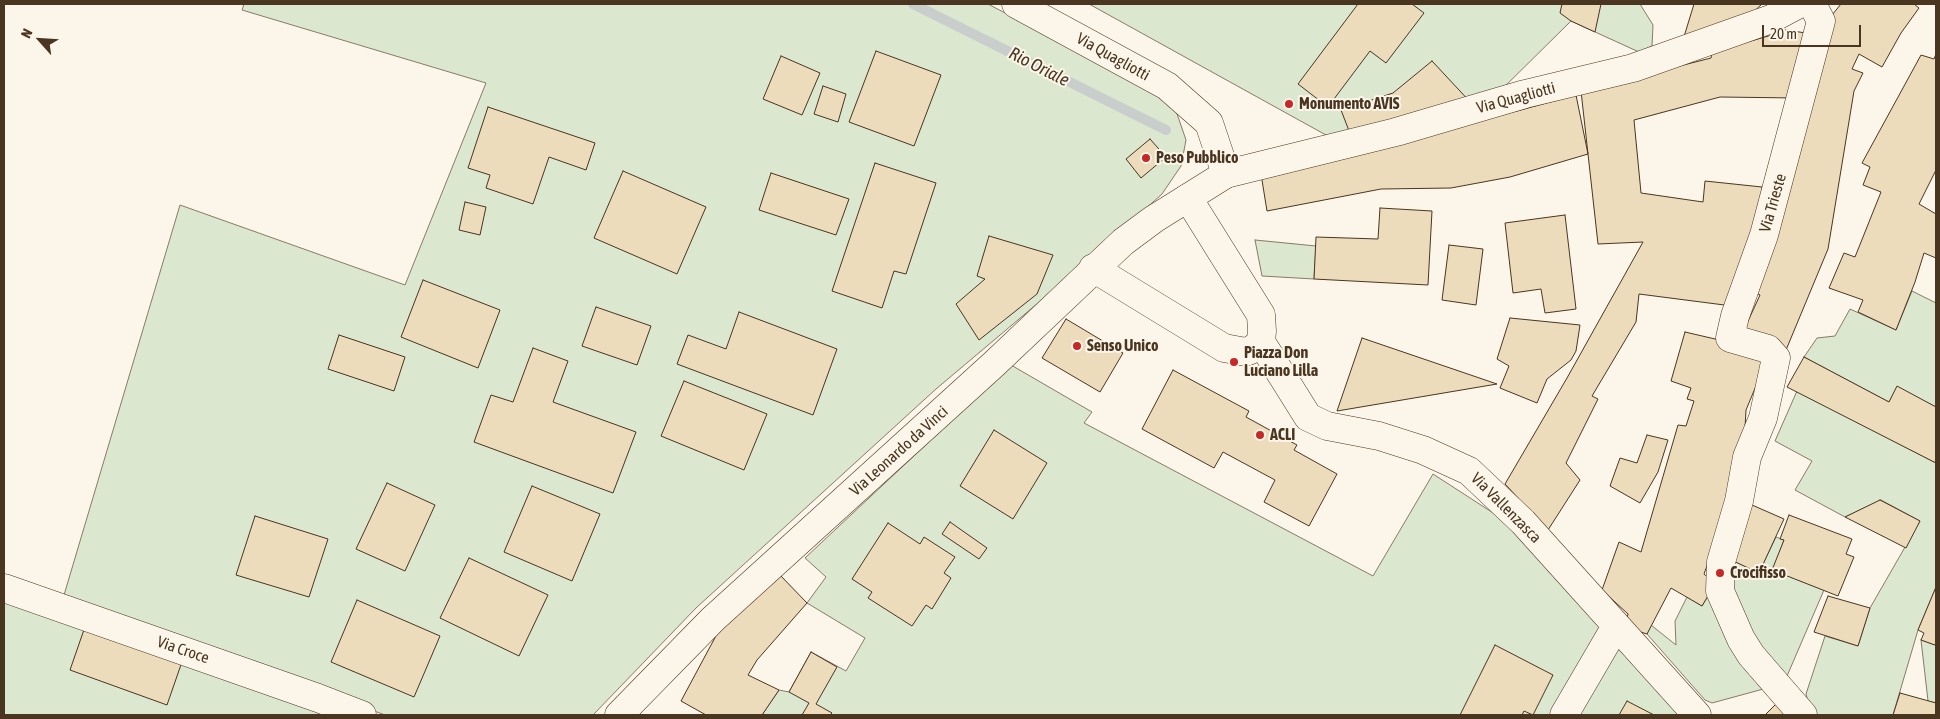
<!DOCTYPE html>
<html>
<head>
<meta charset="utf-8">
<style>
	body { margin:0 }
	#map { position:relative; width:1940px; height:719px; overflow:hidden; background:#fbf6e9; font-family:"Asap Condensed",sans-serif }
	canvas { display:block }
	.frame { position:absolute; inset:0; border:5px solid #4a3520; pointer-events:none }
	.north { position:absolute; left:15px; top:15px; width:50px; height:50px; -webkit-text-stroke:4px #fbf6e9; paint-order:stroke; rotate:296deg; font-size:14px; font-weight:700; line-height:20px; text-align:center; color:#4a3520 }
	.north::after { content:''; display:block; margin:auto; width:18px; height:22px; background:#4a3520; clip-path:polygon(50% 0,100% 100%,50% 72%,0 100%) }
	.scale { position:absolute; left:1762px; top:25px; width:99px; height:22px; box-sizing:border-box; border:2px solid #4a3520; border-top:0; padding-left:6px; font-size:15px; line-height:18px; white-space:nowrap; color:#4a3520; -webkit-text-stroke:4px #fbf6e9; paint-order:stroke }
</style>
</head>
<body>
<div id="map">
<canvas width="1940" height="719"></canvas>
<div class="frame"></div>
<div class="north">N</div>
<div class="scale">20 m</div>
</div>
<script>
const ctx = document.querySelector('canvas').getContext('2d');
ctx.lineJoin = 'round';
function fill(path, color) {
  ctx.fillStyle = color;
  ctx.fill(path, 'evenodd');
}
function poly(rows) {
  const path = new Path2D();
  for (const r of rows) {
    path.moveTo(r[0], r[1]);
    for (let i = 2; i < r.length; i += 2) path.lineTo(r[i], r[i + 1]);
  }
  return path;
}
function strokePath(path, color, width, dash) {
  ctx.strokeStyle = color;
  ctx.lineWidth = width;
  ctx.lineCap = dash ? 'butt' : 'round';
  ctx.setLineDash(dash || []);
  ctx.stroke(path);
}
function label(font, color, halo, rows, align = 'center') {
  ctx.font = font + ' "Asap Condensed",sans-serif';
  ctx.lineWidth = 4;
  ctx.setLineDash([]);
  ctx.textBaseline = 'middle';
  ctx.strokeStyle = halo;
  ctx.fillStyle = color;
  for (const [text, x, y, turn = 0] of rows) {
    ctx.save();
    ctx.translate(x, y);
    ctx.rotate((+turn || 0) * Math.PI / 180);
    ctx.textAlign = isNaN(turn) ? turn : align;
    if (halo) ctx.strokeText(text, 0, 0);
    ctx.fillText(text, 0, 0);
    ctx.restore();
  }
}
const green = poly([
	[244,4,988,4,1146,87,1175,108,1186,140,1181,166,1162,194,1076,271,936,389,696,608,593,715,385,715,64,595,180,205,405,285,486,83,242,10,244,4],
	[1089,4,1640,4,1653,25,1652,46,1639,52,1571,21,1490,101,1344,145,1089,4],
	[1255,240,1316,246,1314,279,1262,276,1255,240],
	[1912,291,1936,303,1936,407,1897,387,1889,402,1804,357,1817,338,1835,336,1850,309,1896,330,1912,291],
	[1011,365,1092,412,1084,423,1373,576,1433,474,1518,529,1605,630,1555,715,762,715,779,690,789,692,811,652,846,671,865,638,807,603,826,577,805,558,1011,365],
	[1797,391,1936,463,1936,587,1918,630,1893,715,1817,715,1809,706,1806,694,1825,636,1858,646,1870,608,1920,521,1881,500,1845,517,1795,490,1812,461,1775,441,1797,391],
	[1776,537,1784,540,1773,570,1824,590,1784,683,1735,615,1727,558,1759,572,1776,537],
	[1715,584,1767,688,1712,703,1705,700,1647,634,1651,625,1676,645,1675,621,1687,597,1702,606,1715,584],
	[4,591,348,715,4,715,4,591],
	[1921,640,1935,645,1936,643,1936,703,1928,701,1921,640],
	[1618,649,1636,659,1688,715,1572,715,1618,649]
]);
fill(green, '#dce7d0');
strokePath(green, '#887966', 1);
strokePath(poly([
	[913,4,1166,130]
]), '#c9cecd', 10);
const building = poly([
	[1358,4,1412,4,1424,13,1386,63,1370,51,1328,107,1298,84,1358,4],
	[1562,4,1601,4,1595,32,1571,21,1560,13,1562,4],
	[1694,4,1762,4,1749,16,1683,40,1694,4],
	[1841,4,1914,4,1919,8,1901,33,1882,67,1859,54,1852,69,1863,73,1854,91,1828,249,1786,350,1743,332,1760,295,1747,290,1828,20,1841,4],
	[1786,30,1806,33,1797,98,1720,97,1634,120,1641,193,1703,202,1705,181,1762,187,1764,219,1732,306,1639,294,1636,322,1592,396,1598,399,1566,463,1580,480,1548,530,1505,484,1567,378,1643,242,1598,244,1581,91,1711,58,1712,52,1772,35,1774,31,1786,30],
	[876,51,941,75,914,146,849,122,876,51],
	[1936,54,1936,170,1919,204,1936,214,1936,258,1924,253,1915,282,1896,330,1858,312,1863,300,1829,288,1844,253,1855,257,1881,192,1863,185,1870,167,1862,163,1921,55,1934,59,1936,54],
	[781,56,820,73,802,115,763,99,781,56],
	[1432,61,1473,105,1351,136,1341,110,1393,93,1432,61],
	[823,86,846,94,838,122,814,114,823,86],
	[1576,95,1588,154,1510,177,1451,188,1381,189,1267,211,1261,174,1400,136,1517,111,1576,95],
	[488,107,595,143,586,170,549,157,533,204,486,188,490,175,468,168,488,107],
	[1150,139,1166,157,1141,178,1126,159,1150,139],
	[875,163,936,183,906,274,894,271,882,308,832,291,875,163],
	[623,171,706,207,677,274,594,238,623,171],
	[771,173,849,199,836,235,759,210,771,173],
	[465,202,486,207,480,235,459,230,465,202],
	[1380,208,1432,211,1428,285,1314,279,1316,237,1378,239,1380,208],
	[1565,215,1576,309,1545,313,1541,289,1513,293,1505,223,1565,215],
	[989,236,1053,255,1037,294,979,340,956,304,985,279,977,276,989,236],
	[1449,245,1483,249,1476,305,1442,300,1449,245],
	[423,280,500,310,478,368,401,337,423,280],
	[596,307,651,326,637,365,582,346,596,307],
	[739,312,837,349,813,415,677,364,688,335,726,349,739,312],
	[1510,318,1580,325,1576,351,1571,360,1547,379,1537,403,1500,388,1509,366,1497,359,1510,318],
	[1066,319,1123,353,1100,392,1042,358,1066,319],
	[1685,332,1728,342,1768,357,1746,410,1745,428,1720,530,1704,574,1715,584,1702,606,1671,588,1647,634,1625,627,1628,614,1602,590,1619,542,1641,552,1678,425,1686,426,1694,401,1687,399,1691,388,1671,381,1685,332],
	[339,335,405,357,394,391,328,369,339,335],
	[1362,338,1497,384,1337,411,1362,338],
	[533,348,568,361,553,402,636,432,613,493,474,442,491,395,513,402,533,348],
	[1804,357,1889,402,1897,386,1936,407,1936,463,1787,387,1804,357],
	[1173,370,1249,411,1246,417,1297,445,1294,450,1337,474,1309,526,1264,502,1275,480,1223,452,1214,468,1142,429,1173,370],
	[684,381,767,414,744,470,661,436,684,381],
	[994,430,1047,463,1013,519,960,486,994,430],
	[1647,435,1668,440,1658,472,1640,503,1610,486,1620,458,1637,463,1647,435],
	[387,483,435,505,405,571,356,549,387,483],
	[532,486,600,514,572,581,504,552,532,486],
	[1880,500,1920,521,1906,548,1845,517,1880,500],
	[1752,505,1784,519,1759,573,1727,558,1752,505],
	[1789,515,1852,539,1846,554,1854,557,1838,596,1772,570,1784,540,1780,539,1789,515],
	[255,516,328,539,309,597,236,575,255,516],
	[950,522,987,548,979,559,942,534,950,522],
	[888,523,920,544,924,537,955,557,944,573,951,578,932,609,926,605,912,626,868,598,872,592,852,579,888,523],
	[469,558,548,595,519,656,440,618,469,558],
	[780,575,807,603,757,660,748,675,779,690,762,715,706,715,681,701,718,632,780,575],
	[1936,587,1936,643,1935,645,1921,640,1924,633,1918,630,1936,587],
	[1828,596,1870,608,1858,646,1814,632,1828,596],
	[357,600,440,636,414,697,331,662,357,600],
	[87,621,184,656,167,705,70,670,87,621],
	[1495,645,1553,675,1533,715,1524,711,1522,715,1460,715,1495,645],
	[811,652,837,667,816,704,832,713,830,715,802,715,809,703,789,692,811,652],
	[1900,693,1936,703,1936,715,1893,715,1900,693],
	[1780,700,1793,715,1765,715,1780,700],
	[1627,701,1654,715,1619,715,1627,701]
]);
fill(building, '#ecdcbc');
strokePath(building, '#4a3520', 1);
const minor = poly([
	[1016,4,1167,86,1209,123,1226,174],
	[1093,268,1224,348,1246,352,1253,349,1261,342,1262,331,1261,315,1188,198],
	[1261,342,1308,417,1327,426,1379,436,1423,450,1469,471,1523,522,1697,715],
	[4,588,318,698,362,715],
	[1564,715,1616,626],
	[1803,715,1751,655,1741,639,1720,591,1721,562,1739,501,1747,457,1763,418,1776,358,1768,349,1730,338,1735,316,1764,235,1821,21,1812,4]
]);
const tertiary = poly([
	[619,715,713,619,994,364,1123,242,1154,219,1226,174,1396,132,1525,94,1633,68,1771,19,1799,4]
]);
strokePath(minor, '#4a3520', 29);
strokePath(tertiary, '#4a3520', 29);
strokePath(minor, '#fbf6e9', 28);
strokePath(tertiary, '#fbf6e9', 28);
for (const [x, y, r, color] of [
	[1289,104,5,"#c62828"],
	[1146,158,5,"#c62828"],
	[1077,346,5,"#c62828"],
	[1234,362,5,"#c62828"],
	[1260,435,5,"#c62828"],
	[1720,573,5,"#c62828"]
]) {
  const dot = new Path2D();
  dot.arc(x, y, r, 0, 2 * Math.PI);
  ctx.fillStyle = color;
  ctx.fill(dot);
  strokePath(dot, '#fbf6e9', 2);
}
label('16px', '#4a3520', '#fbf6e9', [
	["Via Quagliotti",1113,57,29],
	["Via Quagliotti",1516,98,-15],
	["Via Trieste",1773,203,-74],
	["Via Leonardo da Vinci",899,451,-42],
	["Via Vallenzasca",1506,508,45],
	["Via Croce",183,650,19]
]);
label('bold 16px', '#4a3520', '#fbf6e9', [
	["Monumento AVIS",1299,104],
	["Peso Pubblico",1156,158],
	["Senso Unico",1087,346],
	["Piazza Don",1244,353],
	["Luciano Lilla",1244,371],
	["ACLI",1270,435],
	["Crocifisso",1730,573]
], 'left');
label('italic 18px', '#4a3520', '#fbf6e9', [
	["Rio Oriale",1039,67,27]
]);
</script>
</body>
</html>
